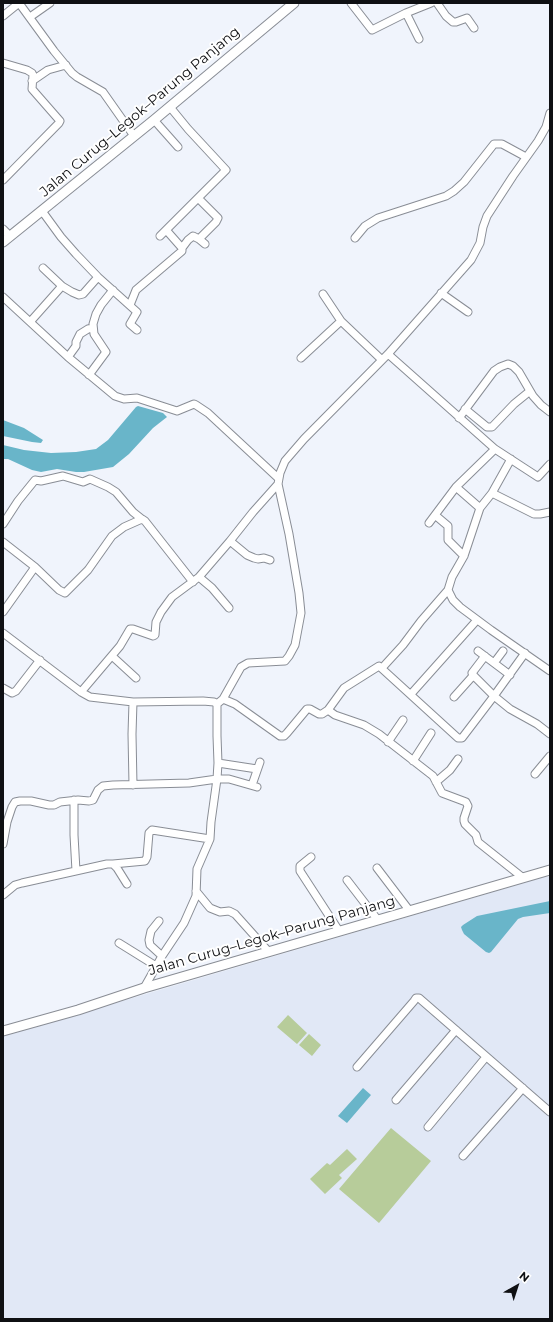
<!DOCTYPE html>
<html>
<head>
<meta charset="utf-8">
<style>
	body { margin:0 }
	#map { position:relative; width:553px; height:1322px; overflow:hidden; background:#f0f4fc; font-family:Montserrat,sans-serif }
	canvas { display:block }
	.frame { position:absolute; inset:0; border:4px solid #0f1013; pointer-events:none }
	.north { position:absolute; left:497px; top:1266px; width:40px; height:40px; -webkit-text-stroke:3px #fff; paint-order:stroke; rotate:39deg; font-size:11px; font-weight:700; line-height:16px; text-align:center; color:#0f1013 }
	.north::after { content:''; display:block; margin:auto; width:14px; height:18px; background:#0f1013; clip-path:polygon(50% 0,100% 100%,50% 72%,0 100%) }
</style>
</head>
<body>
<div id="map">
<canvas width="553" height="1322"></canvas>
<div class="frame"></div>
<div class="north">N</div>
</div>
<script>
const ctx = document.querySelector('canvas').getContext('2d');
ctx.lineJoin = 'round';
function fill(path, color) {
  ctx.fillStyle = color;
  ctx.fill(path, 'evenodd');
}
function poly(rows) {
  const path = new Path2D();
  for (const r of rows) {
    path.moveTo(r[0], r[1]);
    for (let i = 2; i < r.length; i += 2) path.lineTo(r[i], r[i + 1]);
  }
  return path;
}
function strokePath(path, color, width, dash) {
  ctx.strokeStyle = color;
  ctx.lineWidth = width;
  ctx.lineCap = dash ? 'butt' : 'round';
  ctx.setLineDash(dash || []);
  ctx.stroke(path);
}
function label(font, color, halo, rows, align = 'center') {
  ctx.font = font + ' Montserrat,sans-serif';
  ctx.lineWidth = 4;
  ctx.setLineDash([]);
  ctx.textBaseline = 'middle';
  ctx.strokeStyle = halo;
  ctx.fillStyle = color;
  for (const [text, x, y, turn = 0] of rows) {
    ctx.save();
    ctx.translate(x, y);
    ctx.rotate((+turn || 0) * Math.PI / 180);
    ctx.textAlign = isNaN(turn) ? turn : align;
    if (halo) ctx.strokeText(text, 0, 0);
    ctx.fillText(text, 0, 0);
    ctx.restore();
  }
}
fill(poly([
	[544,877,550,877,550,1319,3,1319,3,1036]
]), '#e1e8f6');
fill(poly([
	[288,1015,307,1033,297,1044,277,1027],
	[309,1034,321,1045,312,1056,299,1045],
	[391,1128,431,1161,379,1223,339,1189],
	[347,1149,357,1159,339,1175,342,1178,325,1194,310,1179,327,1163,330,1165]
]), '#b7cc9a');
fill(poly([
	[138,406,163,413,167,417,153,428,129,454,113,467,84,472,76,472,57,469,41,472,32,470,8,459,3,459,3,445,24,450,51,453,76,452,96,449,108,440,136,407],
	[3,420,24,428,43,440,41,443,32,442,3,436],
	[550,901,550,913,523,917,518,919,491,952,489,953,486,952,464,934,462,930,461,927,463,925,477,916],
	[363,1088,371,1095,347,1123,338,1116]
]), '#69b5c9');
const minor = poly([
	[19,3,54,51,72,73,77,77,103,92,134,136],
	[351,3,372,30,406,13,431,3],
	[437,3,446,16,453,22,456,22,467,18,474,28],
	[406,13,419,39],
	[3,16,19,3],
	[30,17,50,3],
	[3,63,27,70,32,73,33,75,32,89,60,121,59,123,3,180],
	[32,81,48,70,66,65],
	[154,120,178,147],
	[198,198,218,218,216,222,199,239],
	[42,211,61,237,76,254,98,277,137,312,130,324,137,330],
	[3,229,10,236],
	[160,236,226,170,188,129,170,107],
	[355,238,365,226,378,218,446,196,454,191,464,182,494,144,502,144,526,157],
	[182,248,188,240,193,236,199,239,205,244],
	[43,268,62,286,72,292,79,295,83,294,98,277],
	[441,293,468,312],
	[323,294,341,321,382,360],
	[3,297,68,357,115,396,124,399,137,398,177,411,194,404,196,405,208,413,278,478],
	[130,305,136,290,182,251,182,248,167,231],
	[30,322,62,286],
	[388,354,495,449,538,477,550,464],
	[68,357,76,346,76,342,80,334,88,329,93,328],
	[301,358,341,321],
	[89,375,106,352,94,334,93,324,96,314,101,305,113,290],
	[465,409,487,427,492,427,514,404,530,391],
	[459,418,494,371,500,367,508,364,513,366,519,372,533,396,541,405,550,412],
	[511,459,492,493,480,508,464,556,452,577,448,590,453,600,460,607,491,630,550,671],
	[456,487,480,508],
	[492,493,534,514,540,514,550,512],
	[429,523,435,515],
	[3,524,18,501,35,480,41,481,63,476,83,482,90,479,108,487,116,492,133,512,143,520],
	[230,541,253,512,278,484],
	[3,542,35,567],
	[464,556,448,540,448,526,435,515,456,487,495,449],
	[199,577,212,588,229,608],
	[3,612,35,567,59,590,65,593,88,570,112,536,124,527,142,519,145,521,193,582],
	[3,633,81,692,90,697,133,702,203,701,214,702,217,704],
	[478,651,510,675],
	[112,656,136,678],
	[494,663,503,651],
	[382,668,403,645,421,621,448,590],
	[474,676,472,673,485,656],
	[3,688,12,693,16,691,40,660],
	[81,692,120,646,130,629,133,629,153,636,155,635,156,622,161,612,172,597,199,577,230,541,247,555,254,558,258,559,264,558,270,560],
	[411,694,477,620],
	[454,697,471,678,474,676,494,696,525,653],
	[223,699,235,704,280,736,284,736,287,733,307,709,310,709,319,714,322,714,328,710,335,715,364,725,379,734,433,776,442,793,466,802,468,806,464,818,464,821,465,824,476,835,478,842,522,877],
	[328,710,344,688,379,666,458,738,462,738,494,696,510,709,537,724,550,734],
	[388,742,403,720],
	[413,761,431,733],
	[218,763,257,769],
	[535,774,550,756],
	[436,782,450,770,458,759],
	[133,785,132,734,133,702],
	[252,785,260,762],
	[74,800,74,835,76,871],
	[3,844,7,822,12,807,15,802,20,801,31,801,49,805,54,805,60,802,78,800,89,801,93,800,98,790,103,786,113,785,189,783,217,779,229,779,257,787],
	[311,857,300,866,300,871,339,931],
	[113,864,145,861,147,857,149,833,152,830,210,839],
	[377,868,409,910],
	[347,880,377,919],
	[196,891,210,908,220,912,229,911,235,914,269,952],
	[3,895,15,885,22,883,107,864,113,864,117,868,127,884],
	[159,921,151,931,149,940,150,945,162,956],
	[119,943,156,966],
	[144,988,162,956,184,923,196,896,197,869,210,839,211,822,217,779,218,763,217,736,217,704,223,699,241,667,248,663,285,661,289,656,295,645,301,613,299,593,289,534,278,484,280,473,285,461,304,439,388,354,471,260,480,243,483,227,487,216,513,176,538,141,546,127,550,113],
	[357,1067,414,1001,416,998,419,998,550,1112],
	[396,1100,456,1030],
	[428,1127,486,1057],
	[463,1156,523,1088]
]);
const major = poly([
	[3,242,154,120,294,3],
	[3,1031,78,1010,144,988,550,870]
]);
strokePath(minor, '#898d95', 9);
strokePath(major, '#898d95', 11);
strokePath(minor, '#fff', 7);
strokePath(major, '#fff', 9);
label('14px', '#0f1013', '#fff', [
	["Jalan Curug–Legok–Parung Panjang",140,112,-40],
	["Jalan Curug–Legok–Parung Panjang",272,936,-16]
]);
</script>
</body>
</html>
